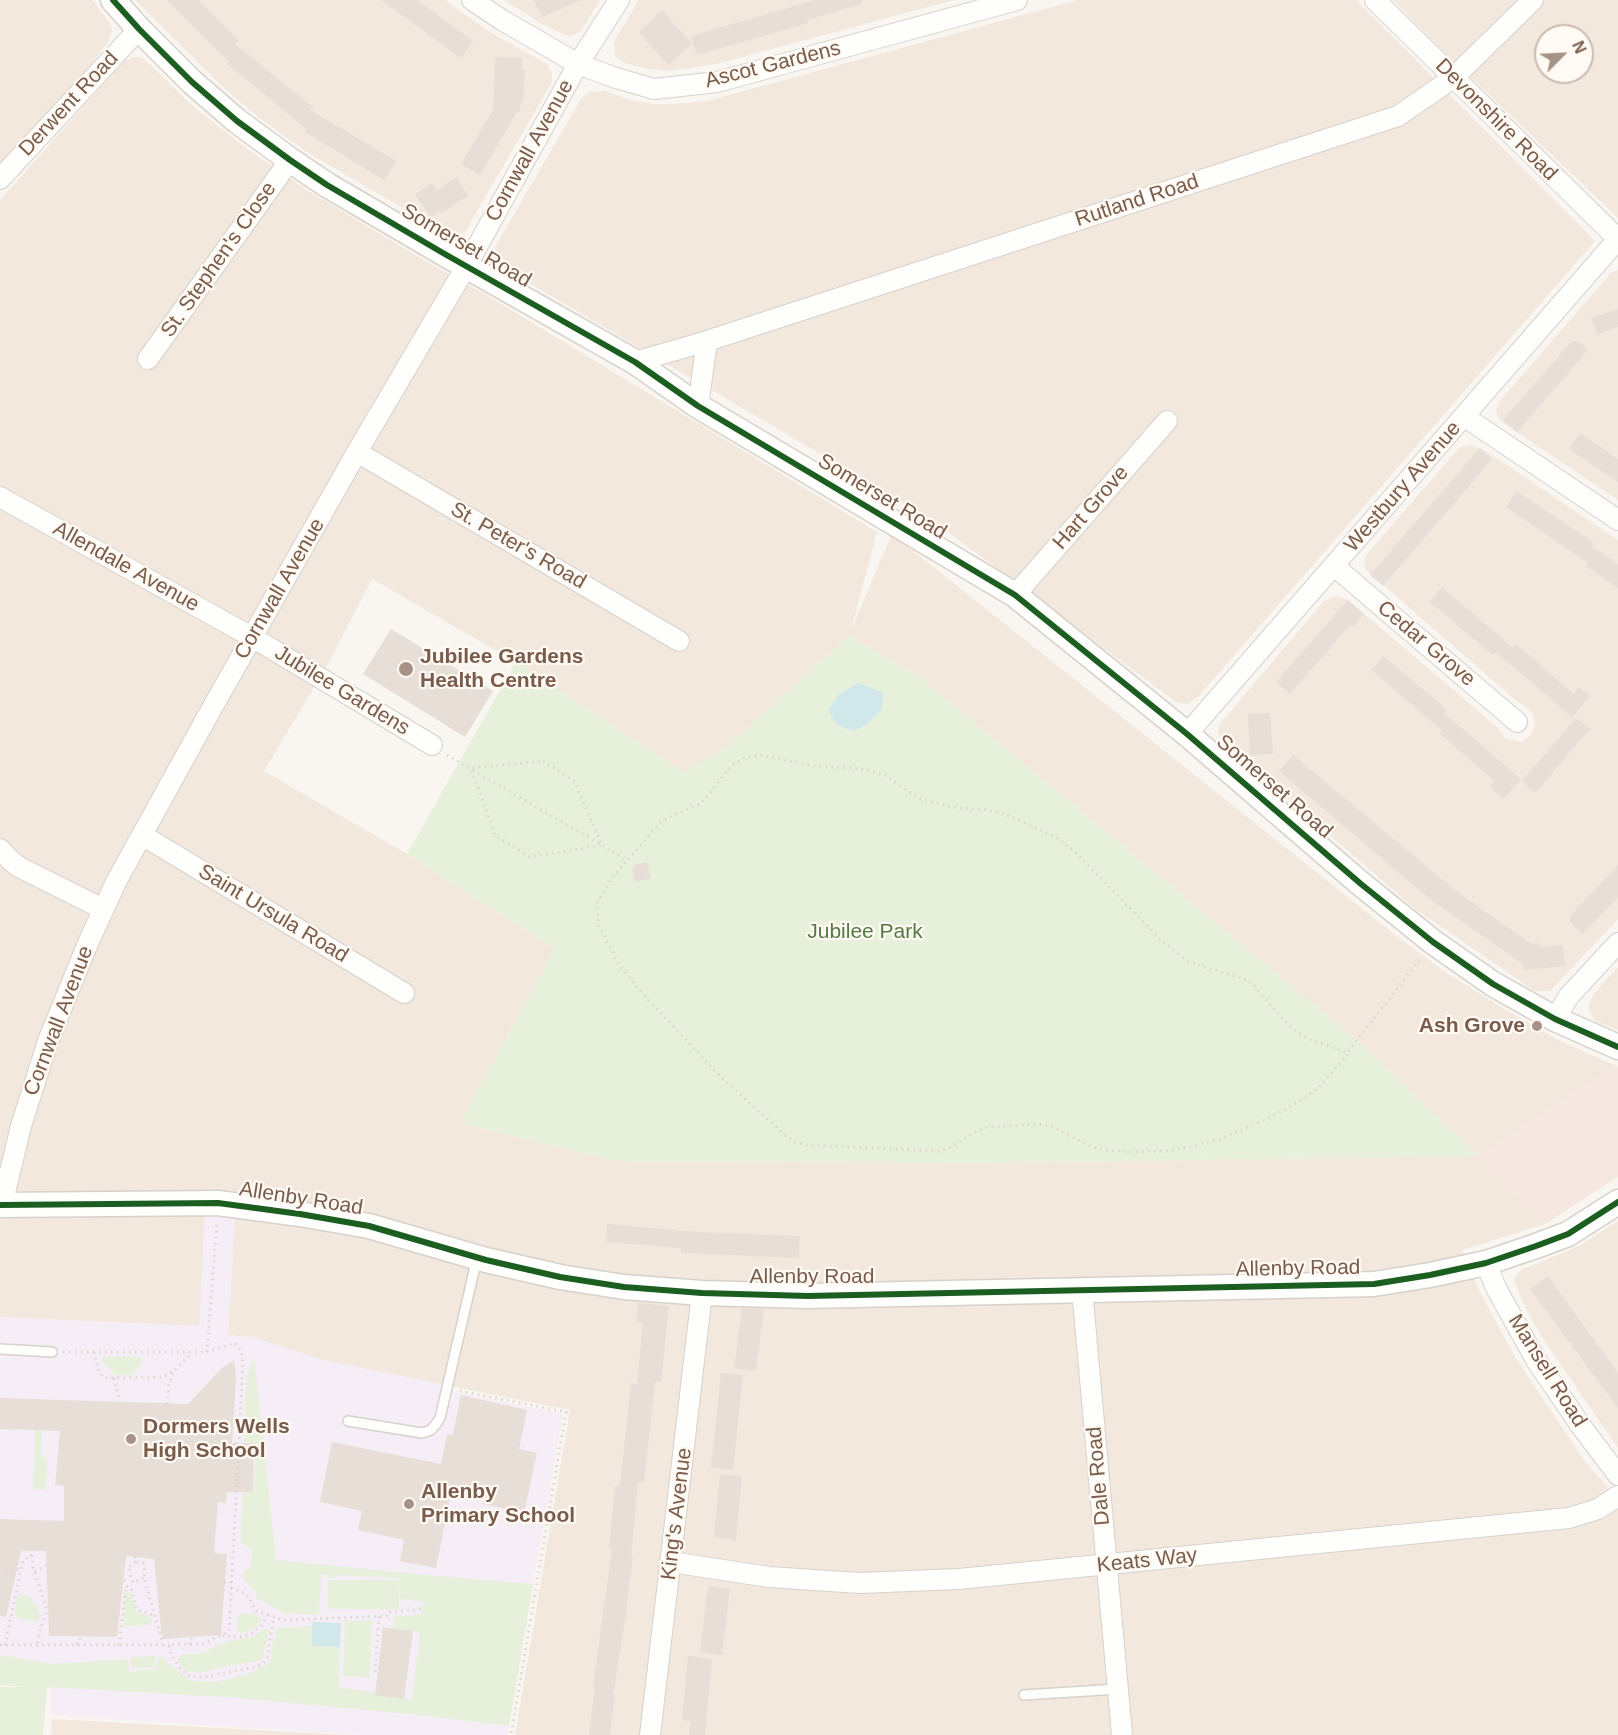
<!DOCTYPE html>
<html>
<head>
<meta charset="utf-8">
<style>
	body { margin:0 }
	#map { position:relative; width:1618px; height:1735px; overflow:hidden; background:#f9f5f0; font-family:Arial,sans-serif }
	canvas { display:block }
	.north { position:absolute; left:1534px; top:24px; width:60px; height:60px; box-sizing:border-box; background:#fffaf3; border:2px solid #cabbb1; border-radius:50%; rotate:66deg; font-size:16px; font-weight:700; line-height:24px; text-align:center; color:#7a5c4d }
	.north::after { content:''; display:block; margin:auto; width:21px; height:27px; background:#a69286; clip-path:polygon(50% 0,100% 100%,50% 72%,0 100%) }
</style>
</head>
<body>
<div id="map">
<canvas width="1618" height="1735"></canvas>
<div class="north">N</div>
</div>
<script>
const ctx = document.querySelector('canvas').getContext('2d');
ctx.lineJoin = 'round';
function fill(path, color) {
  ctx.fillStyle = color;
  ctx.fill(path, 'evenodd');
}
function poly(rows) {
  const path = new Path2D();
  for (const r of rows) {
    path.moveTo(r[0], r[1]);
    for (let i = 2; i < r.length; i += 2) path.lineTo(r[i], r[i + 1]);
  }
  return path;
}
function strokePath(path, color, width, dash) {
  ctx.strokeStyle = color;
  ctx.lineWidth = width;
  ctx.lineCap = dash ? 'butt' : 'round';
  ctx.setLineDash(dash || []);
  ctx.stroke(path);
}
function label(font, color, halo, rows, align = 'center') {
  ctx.font = font + ' Arial,sans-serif';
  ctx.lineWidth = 4.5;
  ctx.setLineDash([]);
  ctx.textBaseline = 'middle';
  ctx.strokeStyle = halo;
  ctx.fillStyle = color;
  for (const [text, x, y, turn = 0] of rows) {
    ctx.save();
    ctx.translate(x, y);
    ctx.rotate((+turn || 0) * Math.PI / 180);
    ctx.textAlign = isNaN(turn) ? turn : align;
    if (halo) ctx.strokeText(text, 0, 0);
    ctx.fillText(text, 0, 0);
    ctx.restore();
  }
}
fill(poly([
	[0,0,92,0,109,21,112,31,109,41,0,178],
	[135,0,445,0,488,31,547,64,552,73,552,82,468,227,464,233,449,235,310,154,262,120,226,90],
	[504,0,600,0,581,31,571,36,565,35,542,24],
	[639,0,954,0,716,64,670,71,647,69,625,63,615,56,614,44,616,38],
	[1078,0,1356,0,1595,241,1197,698,1187,704,1176,702,928,517,500,266,494,259,495,247,581,99,589,92,605,91,630,100,653,104,676,104,707,101],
	[1393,0,1618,0,1618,218,1439,47],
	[1546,36,1582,36,1582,72,1546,72],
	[135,57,141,57,147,62,196,109,254,154,310,192,427,262,483,293,877,532,851,630,892,534,1399,938,1448,974,1506,1010,1558,1040,1616,1066,1479,1156,1545,1224,1462,1250,1479,1290,1515,1357,1584,1460,1618,1499,1618,1735,515,1735,570,1410,322,1360,252,1337,228,1335,235,1213,205,1211,200,1326,0,1317,0,200,124,61],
	[372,579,516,662,684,773,723,750,849,636,919,677,1358,1041,1478,1156,976,1163,617,1161,460,1123,555,949,407,854,264,771,328,664],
	[1618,270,1618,500,1509,427,1501,421,1496,412,1500,401,1611,273],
	[1470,445,1484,450,1618,540,1618,919,1550,991,1535,991,1414,908,1228,747,1221,740,1218,732,1219,725,1225,718,1324,601,1337,596,1348,600,1498,728,1505,738,1521,742,1531,735,1535,722,1531,710,1519,703,1366,570,1364,560,1367,554,1459,448],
	[1618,967,1618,1030,1595,1021,1588,1008,1594,993],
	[1618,1221,1618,1448,1543,1339,1528,1313,1515,1283,1515,1278,1521,1270,1577,1247],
	[52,1719,349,1735,51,1735]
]), '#f2e8de');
fill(poly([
	[1616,1066,1618,1067,1618,1177,1545,1224,1478,1156]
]), '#f6e8e1');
fill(poly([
	[205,1210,235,1213,228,1335,252,1337,322,1360,454,1387,453,1392,563,1414,507,1735,359,1735,50,1715,51,1685,0,1684,0,1317,199,1326]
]), '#f6eef6');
fill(poly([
	[849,636,919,677,1358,1041,1478,1156,976,1163,617,1161,460,1123,555,949,407,854,516,662,684,772,723,750],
	[139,1356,143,1360,134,1373,131,1375,115,1375,101,1360,102,1357],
	[254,1357,276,1560,426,1575,533,1584,509,1726,410,1714,227,1697,47,1687,43,1735,0,1735,0,1687,26,1687,0,1685,0,1655,52,1664,128,1659,129,1672,157,1669,159,1656,192,1681,217,1682,247,1674,268,1664,270,1661,273,1641,277,1638,275,1630,277,1628,312,1626,312,1646,340,1647,339,1687,412,1700,420,1632,393,1628,394,1617,422,1614,423,1602,400,1599,399,1578,336,1575,336,1578,326,1577,327,1574,321,1574,319,1615,288,1613,288,1615,258,1599,253,1589,242,1576,244,1572,251,1567,252,1552,249,1547,242,1544,241,1539,242,1493,254,1491,255,1443,244,1442,246,1379],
	[35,1430,42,1430,41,1457,47,1458,46,1490,33,1489],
	[328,1580,399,1580,399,1609,328,1609],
	[129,1592,132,1595,136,1612,149,1616,152,1619,152,1624,124,1627,125,1593],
	[21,1594,30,1597,41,1616,38,1622,18,1618,14,1614,18,1596],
	[238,1613,252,1614,260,1618,261,1624,247,1632,240,1633,237,1627],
	[345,1620,372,1621,370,1678,343,1676],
	[264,1629,268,1629,269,1631,263,1658,257,1661,227,1666,199,1673,186,1671,179,1663,178,1659,183,1654,200,1654,225,1642,255,1636],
	[155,1656,156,1667,131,1668,130,1658]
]), '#e7f0db');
fill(poly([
	[858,683,882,692,882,709,866,725,853,731,837,725,828,710,839,694],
	[312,1622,341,1623,340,1647,312,1646]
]), '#d0e8ea');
fill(poly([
	[167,0,199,0,239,40,235,44,313,107,310,110,396,161,384,180,305,132,307,129,227,64,229,62],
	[381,0,417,0,473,41,461,58],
	[534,0,581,0,542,17],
	[815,0,862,0,862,4,807,20,808,23,697,55,691,36],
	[662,10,692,44,668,65,639,32],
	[495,57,522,58,522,69,525,69,523,102,521,102,520,112,517,112,480,175,461,164,493,110],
	[457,177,468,196,441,213,439,211,430,217,415,194,432,183,437,190],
	[1618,309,1618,327,1597,335,1591,318],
	[1572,341,1578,341,1588,350,1517,432,1503,420],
	[1580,433,1618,459,1618,482,1569,449],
	[1480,448,1492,459,1383,586,1370,575],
	[1516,491,1594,543,1592,547,1618,564,1618,588,1586,566,1588,563,1506,507],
	[1442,587,1513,648,1516,644,1574,694,1579,687,1590,696,1572,717,1496,652,1493,655,1430,602],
	[1348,600,1364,614,1353,627,1350,625,1290,694,1276,682],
	[391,629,493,691,465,737,363,674],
	[1383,656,1447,710,1444,713,1521,779,1503,799,1490,787,1495,781,1439,733,1442,730,1371,670],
	[1270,713,1273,754,1250,755,1248,714],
	[1576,718,1590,729,1535,793,1522,781],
	[1293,755,1456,891,1531,944,1539,943,1539,947,1563,945,1565,966,1524,970,1523,964,1430,899,1279,771],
	[647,862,651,878,635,882,632,870,635,865],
	[1618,865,1618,897,1583,934,1570,922,1570,916],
	[607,1224,676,1230,676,1231,800,1236,799,1258,681,1253,681,1248,606,1242],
	[1548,1276,1618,1373,1618,1408,1530,1289],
	[638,1303,669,1306,661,1382,655,1381,644,1483,638,1482,631,1556,633,1556,625,1620,613,1695,615,1695,610,1735,589,1735,595,1687,593,1686,612,1549,609,1549,615,1485,620,1486,631,1383,637,1384,643,1323,636,1323],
	[742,1308,764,1309,756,1371,734,1368],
	[234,1361,236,1377,232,1443,254,1443,253,1492,227,1492,226,1503,218,1502,214,1553,227,1554,221,1635,162,1639,154,1559,126,1556,117,1637,49,1636,46,1551,21,1551,6,1617,0,1616,0,1519,64,1521,64,1486,55,1485,60,1431,0,1429,0,1398,188,1404,222,1368],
	[721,1373,743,1375,733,1470,711,1468],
	[461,1395,527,1410,519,1449,537,1453,524,1513,483,1504,484,1499,451,1492,436,1568,400,1561,404,1540,358,1530,362,1511,320,1502,332,1442,441,1464,447,1434,453,1435],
	[720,1474,742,1476,736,1540,714,1537],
	[708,1586,730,1589,722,1655,700,1652],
	[383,1627,413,1631,404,1699,375,1695],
	[688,1656,712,1659,705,1735,689,1735,691,1721,682,1720]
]), '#e6ded7');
const service = poly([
	[0,1349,52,1352],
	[348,1421,422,1433,431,1430,436,1424,440,1418,477,1258],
	[1024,1695,1118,1689]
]);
const minor = poly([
	[472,0,502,20,578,64,616,78,654,89,717,82,1017,0],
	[1375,0,1618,239],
	[0,179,139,29],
	[148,359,290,160],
	[635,362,707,341,1398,116,1453,78,1533,0],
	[698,406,707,341],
	[1465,417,1618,520],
	[357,452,679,641],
	[0,497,252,637,432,745],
	[1334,566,1517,722],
	[1015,595,1167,421],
	[1187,734,1618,239],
	[142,835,404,993],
	[0,849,10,860,19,867,103,909],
	[1555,1019,1569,996,1618,943],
	[2,1205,21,1126,48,1041,88,943,116,882,212,708,357,452,467,265,578,64,619,0],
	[1486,1263,1496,1288,1536,1360,1581,1426,1618,1475],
	[1082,1289,1122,1735],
	[671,1562,769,1577,860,1583,959,1579,1569,1518,1598,1509,1618,1496],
	[650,1735,702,1293]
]);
const tertiary = poly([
	[113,0,139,29,192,82,237,121,290,160,327,185,443,253,635,362,698,406,1015,595,1187,734,1361,884,1433,942,1493,984,1555,1019,1618,1047],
	[0,1205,218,1203,300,1214,369,1226,486,1260,560,1277,624,1287,702,1293,808,1296,1374,1284,1430,1275,1486,1263,1536,1246,1568,1234,1618,1202]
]);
strokePath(service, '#d7d1cb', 12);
strokePath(minor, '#d7d1cb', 22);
strokePath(tertiary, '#d7d1cb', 27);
strokePath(poly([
	[447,755,627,860],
	[543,761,574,781,602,845,530,857,495,835,471,768,543,761],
	[1348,1054,1320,1086,1302,1100,1265,1120,1220,1139,1190,1147,1164,1151,1128,1152,1103,1150,1087,1145,1055,1128,1042,1124,989,1127,975,1132,949,1148,938,1151,806,1145,795,1142,785,1135,721,1077,643,994,620,966,598,924,597,903,612,878,660,823,673,815,701,804,731,766,744,758,760,755,819,767,854,768,871,771,886,776,920,799,956,808,983,809,1005,814,1056,837,1075,852,1164,943,1185,959,1203,967,1243,978,1254,985,1277,1013,1293,1029,1309,1039,1347,1053,1421,958],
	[63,1352,207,1352,235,1343,241,1351,243,1364,229,1631,203,1644,169,1645,171,1654,181,1670,191,1677,204,1677,255,1667,262,1664,267,1659,274,1617],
	[94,1352,99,1372,104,1378,163,1377,173,1372],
	[207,1352,217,1222],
	[114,1378,120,1402],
	[460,1391,566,1412,511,1735],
	[167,1404,169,1385,173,1372,192,1353],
	[32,1555,33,1567,46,1606,46,1615,41,1627,37,1645],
	[135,1557,136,1562,143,1563,145,1572,144,1577,163,1645],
	[136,1562,128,1567,133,1583,143,1578],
	[35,1572,46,1565],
	[6,1574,12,1573,21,1567],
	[124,1580,127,1581],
	[224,1583,231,1583],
	[231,1588,245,1593,250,1599,256,1611,284,1620,387,1616,388,1612,422,1609],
	[222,1636,240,1637,251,1634,262,1625,267,1615],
	[76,1644,80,1641,80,1636],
	[189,1644,192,1641,191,1637],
	[0,1645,169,1645],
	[5,1645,23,1560,32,1555,34,1551],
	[119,1645,126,1586,131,1588,137,1610,154,1615],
	[375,1672,379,1616]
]), '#dcd5d0', 3, [1.5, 4.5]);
strokePath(service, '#fefefd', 9);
strokePath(minor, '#fefefd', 20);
strokePath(tertiary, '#fefefd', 24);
strokePath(poly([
	[113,0,139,29,192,82,237,121,290,160,327,185,443,253,635,362,698,406,1015,595,1187,734,1361,884,1433,942,1493,984,1555,1019,1618,1047],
	[0,1205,218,1203,300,1214,369,1226,486,1260,560,1277,624,1287,702,1293,808,1296,1374,1284,1430,1275,1486,1263,1536,1246,1568,1234,1618,1202]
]), '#1b5e20', 6);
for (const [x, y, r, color] of [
	[406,669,8,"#a69286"],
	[1537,1026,6,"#a69286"],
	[131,1439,6,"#a69286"],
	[409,1504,6,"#a69286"]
]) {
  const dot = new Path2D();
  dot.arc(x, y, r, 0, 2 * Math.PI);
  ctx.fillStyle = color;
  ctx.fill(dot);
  strokePath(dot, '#fffaf3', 2);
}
label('21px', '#7a5c4d', '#fffaf3', [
	["Ascot Gardens",773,65,-14],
	["Derwent Road",69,104,-47],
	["Devonshire Road",1496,120,45],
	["Cornwall Avenue",530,151,-61],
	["Rutland Road",1137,201,-18],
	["Somerset Road",466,246,30],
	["St. Stephen's Close",219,260,-55],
	["Westbury Avenue",1403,487,-49],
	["Somerset Road",882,497,31],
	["Hart Grove",1091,508,-49],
	["St. Peter's Road",518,546,30],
	["Allendale Avenue",126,567,29],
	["Cornwall Avenue",280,589,-60],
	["Cedar Grove",1426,644,40],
	["Jubilee Gardens",342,691,31],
	["Somerset Road",1274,787,41],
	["Saint Ursula Road",273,914,31],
	["Cornwall Avenue",59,1021,-69],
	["Allenby Road",301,1199,9],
	["Allenby Road",1298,1269,-1],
	["Allenby Road",812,1277],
	["Mansell Road",1547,1371,58],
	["Dale Road",1099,1476,-95],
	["King's Avenue",677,1514,-83],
	["Keats Way",1147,1561,-6]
]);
label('bold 21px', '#7a5c4d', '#fffaf3', [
	["Jubilee Gardens",420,657],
	["Health Centre",420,681],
	["Ash Grove",1525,1026,"right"],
	["Dormers Wells",143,1427],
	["High School",143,1451],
	["Allenby",421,1492],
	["Primary School",421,1516]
], 'left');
label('21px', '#537a41', '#fffaf3', [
	["Jubilee Park",865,932]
]);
</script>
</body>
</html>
